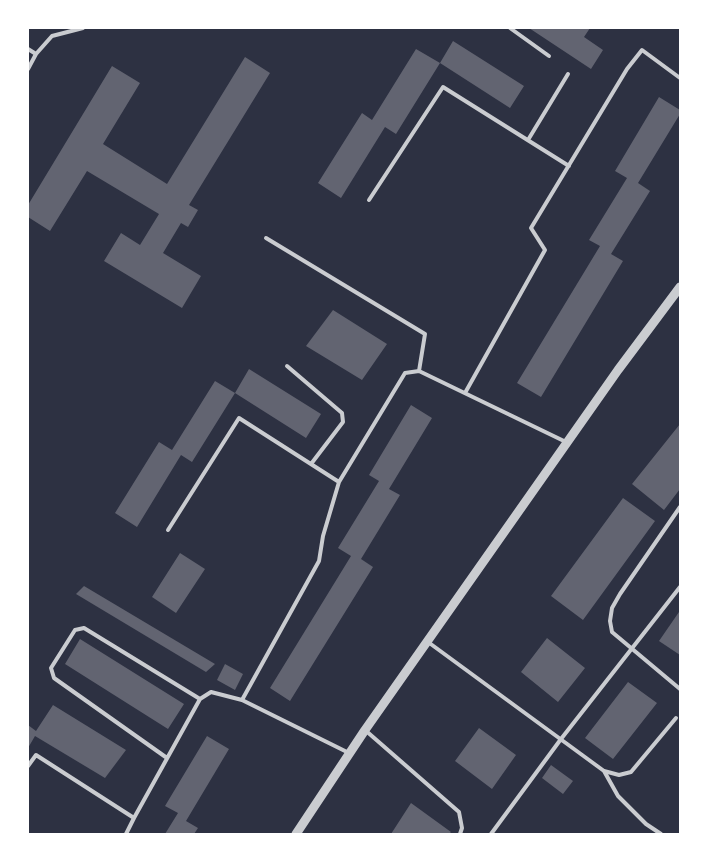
<!DOCTYPE html>
<html>
<head>
<meta charset="utf-8">
<style>
	body { margin:0 }
	#map { position:relative; width:708px; height:862px; overflow:hidden; background:#2d3142; font-family:"PT Serif",serif }
	canvas { display:block }
	.frame { position:absolute; inset:0; border:29px solid #fff; pointer-events:none }
</style>
</head>
<body>
<div id="map">
<canvas width="708" height="862"></canvas>
<div class="frame"></div>
</div>
<script>
const ctx = document.querySelector('canvas').getContext('2d');
ctx.lineJoin = 'round';
function fill(path, color) {
  ctx.fillStyle = color;
  ctx.fill(path, 'evenodd');
}
function poly(rows) {
  const path = new Path2D();
  for (const r of rows) {
    path.moveTo(r[0], r[1]);
    for (let i = 2; i < r.length; i += 2) path.lineTo(r[i], r[i + 1]);
  }
  return path;
}
function strokePath(path, color, width, dash) {
  ctx.strokeStyle = color;
  ctx.lineWidth = width;
  ctx.lineCap = dash ? 'butt' : 'round';
  ctx.setLineDash(dash || []);
  ctx.stroke(path);
}
fill(poly([
	[529,28,590,28,584,37,603,50,591,69],
	[453,41,524,86,510,108,440,63],
	[416,49,440,63,396,134,385,127,341,198,318,183,362,113,372,120],
	[245,57,270,73,189,205,198,210,188,227,181,223,163,253,201,276,182,308,104,261,121,233,140,245,159,214,87,171,50,231,28,217,28,205,112,66,140,83,103,144,167,184],
	[659,97,680,110,680,114,638,183,650,191,611,254,623,261,541,397,517,383,600,246,589,240,627,178,615,171],
	[333,310,387,344,362,380,306,346],
	[249,369,321,414,306,438,235,393],
	[215,381,235,393,192,462,181,455,137,527,115,513,159,442,172,450],
	[411,405,432,418,389,489,400,495,361,559,373,567,290,701,270,688,351,556,338,548,379,481,369,475],
	[680,424,680,489,664,510,632,484],
	[623,498,655,521,583,620,551,596],
	[180,553,205,569,176,613,152,597],
	[84,586,215,664,206,672,76,594],
	[679,612,680,613,680,655,659,641],
	[547,638,585,668,558,702,521,672],
	[80,639,184,704,168,729,65,664],
	[225,664,243,674,235,690,217,680],
	[628,682,657,703,613,759,585,738],
	[53,705,126,750,105,778,35,736,28,748,28,725,36,731],
	[479,728,516,755,492,789,455,761],
	[207,736,229,749,186,821,198,828,194,834,165,834,178,813,165,806],
	[551,765,573,781,563,794,542,778],
	[411,803,451,832,449,834,391,834]
]), '#626471');
strokePath(poly([
	[510,28,549,56],
	[28,49,36,54,28,69],
	[36,54,52,36,83,28],
	[528,140,568,74],
	[369,200,443,87,569,166],
	[266,238,425,334,419,371,566,442],
	[287,366,342,413,343,422,311,464],
	[465,393,545,250,531,228,627,69,642,50,680,78],
	[339,482,405,373,419,371],
	[680,507,620,594,612,608,610,621,612,632,680,689],
	[168,530,239,418,339,482,323,536,319,561,242,700],
	[428,642,604,771,619,775,631,772,676,718],
	[365,730,459,812,462,828,460,834],
	[167,758,54,678,51,668,75,630,84,628,200,699],
	[28,766,36,755,134,818,126,834],
	[604,771,618,796,646,824,661,834],
	[134,818,200,699,211,692,242,700,349,753],
	[491,834,561,739,680,587]
]), '#caccd0', 4);
strokePath(poly([
	[296,834,365,730,618,370,680,287]
]), '#caccd0', 9);
</script>
</body>
</html>
